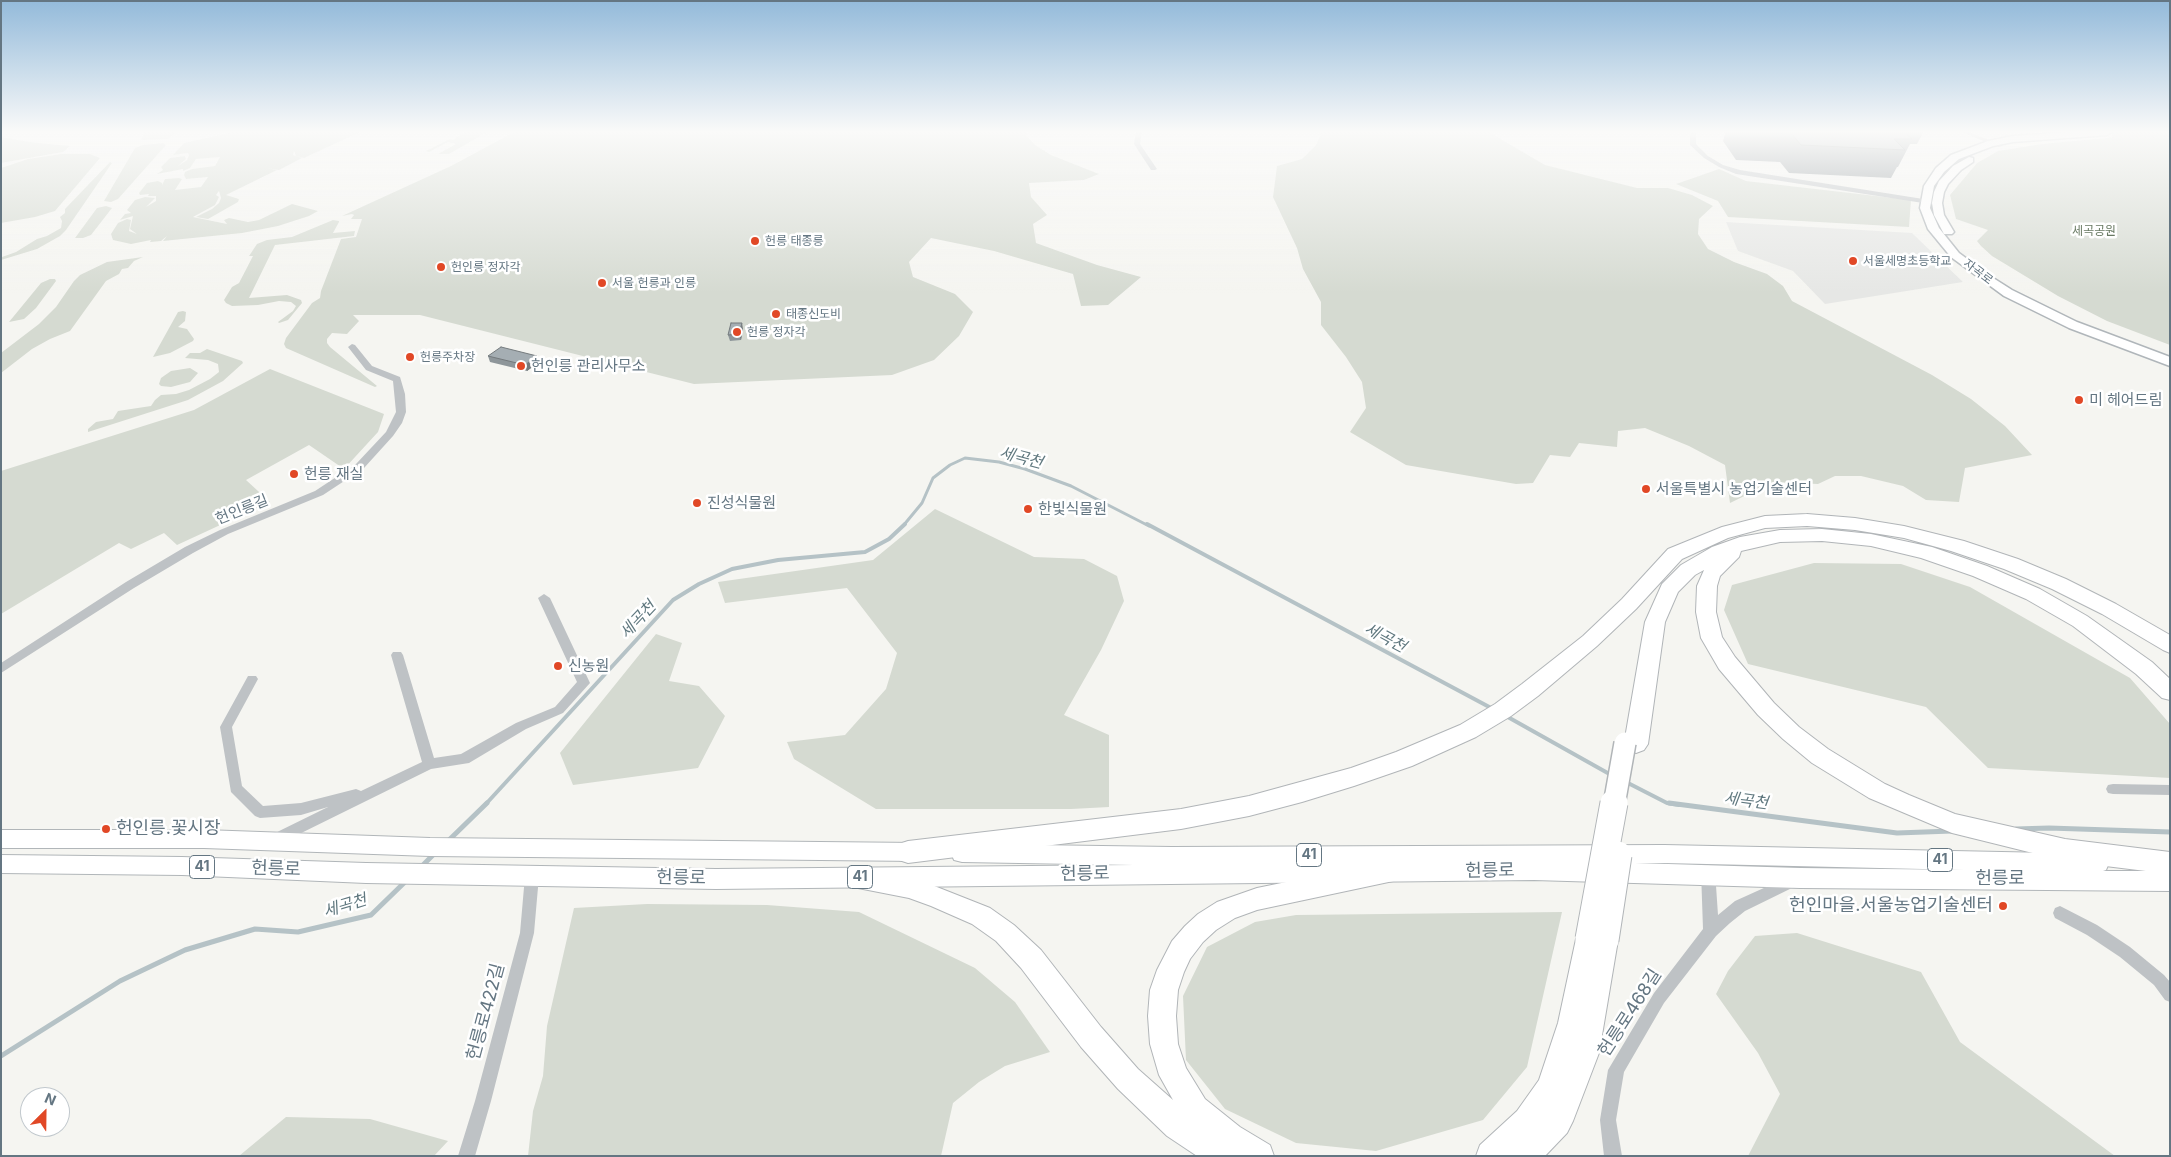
<!DOCTYPE html>
<html>
<head>
<meta charset="utf-8">
<style>
	body { margin:0 }
	#map { position:relative; width:2171px; height:1157px; overflow:hidden; background:#f5f5f1; font-family:Inter,sans-serif }
	canvas { display:block }
	.frame { position:absolute; inset:0; border:2px solid #647682; pointer-events:none }
	.north { position:absolute; left:20px; top:1087px; width:50px; height:50px; box-sizing:border-box; background:#fff; border:1px solid #c1c8cd; border-radius:50%; rotate:23deg; font-size:14px; font-weight:700; line-height:20px; text-align:center; color:#647682 }
	.north::after { content:''; display:block; margin:auto; width:18px; height:22px; background:#e14826; clip-path:polygon(50% 0,100% 100%,50% 72%,0 100%) }
</style>
</head>
<body>
<div id="map">
<canvas width="2171" height="1157"></canvas>
<div class="frame"></div>
<div class="north">N</div>
</div>
<script>
const ctx = document.querySelector('canvas').getContext('2d');
ctx.lineJoin = 'round';
function fill(path, color) {
  ctx.fillStyle = color;
  ctx.fill(path, 'evenodd');
}
function poly(rows) {
  const path = new Path2D();
  for (const r of rows) {
    path.moveTo(r[0], r[1]);
    for (let i = 2; i < r.length; i += 2) path.lineTo(r[i], r[i + 1]);
  }
  return path;
}
function strokePath(path, color, width, dash) {
  ctx.strokeStyle = color;
  ctx.lineWidth = width;
  ctx.lineCap = dash ? 'butt' : 'round';
  ctx.setLineDash(dash || []);
  ctx.stroke(path);
}
function label(font, color, halo, rows, align = 'center') {
  ctx.font = font + ' Inter,"Noto Sans KR",sans-serif';
  ctx.lineWidth = 5;
  ctx.setLineDash([]);
  ctx.textBaseline = 'middle';
  ctx.strokeStyle = halo;
  ctx.fillStyle = color;
  for (const [text, x, y, turn = 0] of rows) {
    ctx.save();
    ctx.translate(x, y);
    ctx.rotate((+turn || 0) * Math.PI / 180);
    ctx.textAlign = isNaN(turn) ? turn : align;
    if (halo) ctx.strokeText(text, 0, 0);
    ctx.fillText(text, 0, 0);
    ctx.restore();
  }
}
fill(poly([
	[1726,222,1912,233,1963,282,1825,304,1793,271,1738,251]
]), '#e6e7e5');
fill(poly([
	[145,131,178,131,168,139,141,140],
	[238,131,362,131,304,158,296,156,294,151,293,155,302,158,279,170,266,168,277,170,226,195,239,199,238,202,208,219,196,217,212,209,219,203,221,198,219,191,216,195,219,197,215,205,193,217,227,224,224,220,229,218,248,222,259,220,292,204,318,211,309,216,278,226,242,233,163,241,167,236,161,241,150,242,151,240,131,244,113,240,111,234,118,223,127,219,131,220,129,231,137,234,130,229,133,216,120,220,125,214,131,213,127,210,135,200,145,197,155,198,146,207,156,201,156,196,148,196,149,194,140,195,139,193,147,183,158,181,162,183,162,185,165,179,179,178,182,179,175,190,201,187,208,177,186,179,184,175,185,172,192,169,215,166,220,157,196,159,190,168,183,171,183,169,157,174,163,170,161,167,170,158,185,156,186,159,178,166,187,160,189,155,188,153,173,155,184,143],
	[466,131,489,131,449,154,438,154,456,144,448,142,429,152,426,151,450,139,453,140],
	[516,131,1028,131,1026,135,1035,145,1051,155,1099,174,1084,180,1029,183,1031,197,1047,215,1033,224,1036,243,1097,265,1141,277,1108,305,1081,306,1073,274,994,251,931,238,909,262,913,277,955,294,973,312,959,336,934,360,892,375,694,384,420,315,353,315,359,321,347,334,332,333,327,339,327,343,330,347,377,386,375,387,286,348,284,344,286,338,312,303,320,298,321,291,341,239,356,237,362,219,351,219,354,215,352,214,342,216,451,166],
	[1322,131,1487,131,1545,165,1637,188,1668,188,1692,195,1713,206,1699,219,1698,234,1708,249,1734,262,1767,274,1783,286,1792,301,1932,375,1971,399,2005,426,2032,455,1965,468,1959,502,1926,500,1903,486,1861,476,1835,476,1818,484,1773,482,1730,503,1725,465,1689,446,1645,428,1618,431,1617,447,1579,443,1570,457,1550,455,1533,483,1516,484,1406,465,1350,432,1366,408,1362,382,1346,357,1321,325,1321,302,1303,269,1297,248,1273,197,1277,166,1302,159,1316,145],
	[2109,131,2166,131,2170,133,2170,345,2107,321,2058,296,1992,256,1981,246,1977,241,1988,230,1956,219,1950,195,1977,163,1998,151,2042,144,2117,137],
	[1,137,29,142,70,146,63,152,1,163],
	[163,143,166,145,118,199,111,202,104,201,135,148,143,145],
	[61,154,90,154,100,158,55,211,35,217,1,223,1,168,28,159],
	[110,162,112,163,66,230,60,236,37,249,1,260,2,257,16,252,37,239,47,236,61,228,62,221,60,217,65,213,65,209],
	[1719,169,1746,181,1911,200,1909,227,1728,217,1718,201,1676,184],
	[106,206,112,208,91,235,83,238,75,238,97,208],
	[333,220,339,221,339,222,333,233,355,231,354,236,275,245,249,298,287,295,301,300,302,303,288,320,279,323,278,322,293,311,296,306,291,302,279,301,258,305,232,306,226,303,224,300,232,287,239,283,253,256,249,256,257,244,267,240,292,237],
	[143,257,134,261,128,268,122,269,119,274,106,281,70,331,50,339,32,349,1,373,1,353,39,324,56,307,74,281,80,275,107,262],
	[50,279,55,279,56,281,36,308,24,319,9,322,41,283],
	[183,311,186,312,185,321,178,327,187,329,194,339,193,341,170,353,153,357,178,312],
	[207,349,242,361,243,363,223,381,188,400,88,432,88,429,96,422,113,419,118,411,151,406,155,400,161,395,176,394,189,390,210,379,219,372,218,364,208,360,185,358,190,353,200,353],
	[190,368,198,373,190,382,171,387,161,386,159,384,161,378,171,371],
	[270,369,384,414,378,432,344,469,309,445,246,480,270,502,177,545,164,533,131,549,119,543,1,614,1,471,194,410],
	[935,509,1034,557,1084,559,1117,576,1124,601,1101,650,1064,715,1109,735,1109,807,1071,809,876,809,794,759,787,742,845,735,886,689,897,653,847,588,725,603,718,582,873,560],
	[1814,563,1901,564,1970,587,2130,678,2170,724,2170,778,1988,768,1926,707,1748,664,1724,610,1732,585],
	[656,634,682,643,669,681,699,686,725,716,698,768,573,785,560,753],
	[647,904,767,905,859,912,975,968,1015,1002,1050,1052,1005,1066,979,1082,953,1103,941,1156,528,1156,533,1111,543,1076,547,1026,574,908],
	[1562,912,1527,1067,1483,1120,1376,1151,1296,1143,1225,1109,1186,1060,1183,996,1207,947,1255,922,1296,915],
	[1797,933,1921,972,1960,1042,2115,1156,1748,1156,1780,1094,1758,1053,1716,994,1728,971,1755,936],
	[286,1117,370,1119,448,1141,434,1156,239,1156]
]), '#d5dad1');
strokePath(poly([
	[903,526,922,503,933,478,950,465,965,458,999,462,1025,469,1071,486,1149,526]
]), '#b5c2c6', 3);
strokePath(poly([
	[1147,524,1493,709],
	[1506,716,1613,776],
	[1626,782,1667,803,1679,805],
	[485,805,673,600,699,584,732,569,778,560,865,552,889,539,905,524]
]), '#b5c2c6', 4);
strokePath(poly([
	[1669,803,1897,833,1952,831],
	[2016,829,2049,828,2170,832],
	[448,841,487,803],
	[421,867,435,853],
	[1,1056,120,981,185,950,255,929,298,932,371,915,406,881]
]), '#b5c2c6', 5);
strokePath(poly([
	[2112,135,2170,132]
]), '#d1d5d5', 11, [11, 5.5]);
const secondary = poly([
	[2085,131,2112,132,2107,135,2013,142,1993,146,1959,159,1944,172,1934,186,1930,208,1939,228,1959,253,1990,276,2012,290,2077,322,2170,357,2170,366,2069,328,2004,296,1951,257,1928,229,1920,208,1924,186,1936,168,1951,155,1988,141,2013,136,2085,131],
	[1969,157,1973,158,1973,162,1961,170,1948,184,1944,192,1942,203,1944,215,1954,232,1952,234,1944,234,1934,215,1932,203,1934,192,1939,181,1953,166,1969,157]
]);
const primary = poly([
	[1,830,204,830,430,838,918,843,926,845,929,852,926,859,918,861,430,856,204,848,1,848,1,830],
	[962,844,1172,847,1664,845,2098,854,2106,856,2109,863,2106,870,2103,871,2170,871,2170,891,1800,888,1534,880,716,889,366,883,182,875,1,873,1,855,182,857,366,863,716,869,1134,865,962,862,954,860,951,853,954,846,962,844],
	[1635,863,1664,863,1966,870,1800,868,1635,863]
]);
const highway = poly([
	[1807,514,1855,518,1904,526,1964,541,2018,559,2066,579,2116,604,2170,635,2170,653,2163,650,2102,614,2052,589,2004,569,1951,551,1904,538,1855,530,1807,526,1765,528,1728,538,1682,559,1636,609,1597,646,1538,696,1511,716,1476,737,1412,766,1354,786,1302,802,1249,816,1181,829,908,863,899,860,896,852,899,844,908,841,1181,809,1249,796,1351,768,1396,752,1460,725,1495,704,1522,684,1583,636,1622,599,1668,549,1722,527,1765,516,1807,514],
	[1822,529,1871,534,1932,547,1987,566,2040,589,2087,616,2152,662,2170,679,2170,700,2162,698,2136,674,2073,626,2026,599,1973,576,1921,558,1871,546,1822,541,1780,542,1741,551,1739,557,1720,576,1717,586,1716,612,1722,637,1735,657,1774,703,1799,727,1828,749,1885,784,1909,795,1955,814,2065,839,2170,852,2170,874,2065,861,1952,833,1869,798,1812,763,1783,739,1758,715,1719,669,1701,638,1696,612,1697,586,1704,570,1695,575,1678,592,1665,622,1648,744,1644,750,1636,753,1628,750,1624,744,1645,622,1662,584,1681,565,1712,547,1740,537,1780,530,1822,529],
	[1389,861,1398,864,1402,872,1398,880,1257,910,1235,918,1216,930,1203,942,1190,959,1184,972,1178,990,1176,1016,1178,1044,1186,1068,1205,1099,1240,1127,1270,1145,1274,1156,1197,1156,1167,1136,1118,1089,1081,1047,1021,968,996,941,972,924,931,906,909,898,858,888,849,885,845,877,849,869,858,866,909,876,990,908,1014,925,1041,950,1101,1027,1138,1069,1173,1100,1159,1075,1150,1044,1148,1016,1150,990,1157,970,1172,941,1185,926,1198,914,1217,902,1257,888,1389,861],
	[1589,927,1598,930,1605,928,1614,931,1618,940,1599,1053,1573,1121,1567,1133,1545,1156,1476,1156,1480,1145,1517,1111,1539,1080,1558,1023,1576,939,1580,931,1589,927]
]);
strokePath(secondary, '#b0b6ba', 3);
strokePath(primary, '#b1b6b9', 2);
strokePath(highway, '#b1b5b8', 2);
fill(poly([
	[1136,131,1142,131,1140,144,1157,169,1155,170,1151,170,1134,144,1136,131],
	[1690,131,1696,131,1696,144,1708,156,1723,165,1740,170,1936,201,1940,203,1936,205,1736,174,1719,167,1704,158,1690,145,1690,131],
	[1959,131,1967,131,2003,146,1998,147,1959,131],
	[352,344,355,345,372,366,400,377,405,394,406,412,402,423,393,436,364,468,323,495,228,534,193,553,134,588,1,673,1,663,126,582,185,547,220,530,315,491,356,464,386,432,396,412,393,381,366,370,348,347,352,344],
	[544,594,550,598,590,683,563,713,526,729,469,763,431,769,279,844,274,846,269,844,267,840,269,836,328,807,301,815,260,818,255,816,231,792,220,727,248,676,256,676,258,679,232,727,242,786,263,806,301,803,356,789,361,791,422,762,391,655,393,652,401,652,403,655,434,758,461,754,516,723,555,707,577,682,538,598,544,594],
	[2113,784,2170,785,2170,795,2113,794,2108,793,2106,789,2108,785,2113,784],
	[1708,865,1713,867,1715,871,1718,915,1735,901,1786,878,1791,876,1796,878,1798,882,1796,886,1745,911,1730,923,1716,936,1664,1003,1624,1072,1616,1120,1622,1156,1604,1156,1600,1120,1608,1070,1654,993,1703,929,1701,871,1703,867,1708,865],
	[532,870,537,872,539,876,534,933,491,1101,475,1156,458,1156,475,1101,520,933,525,876,527,872,532,870],
	[2060,906,2097,925,2130,947,2164,975,2170,982,2170,1002,2165,1000,2154,985,2120,957,2087,935,2055,918,2053,913,2055,908,2060,906]
]), '#bec2c5');
fill(secondary, '#fff');
fill(primary, '#fff');
fill(highway, '#fff');
const highwayBridgeFar1 = poly([
	[1614,805,1625,743]
]);
const highwayBridge = poly([
	[1589,939,1614,803],
	[1605,940,1618,855]
]);
strokePath(highwayBridgeFar1, '#b1b5b8', 24, []);
strokePath(highwayBridge, '#b1b5b8', 29, []);
strokePath(highwayBridgeFar1, '#fff', 21);
strokePath(highwayBridge, '#fff', 27);
fill(poly([
	[1723,131,1924,131,1917,144,1910,144,1898,167,1897,167,1891,178,1789,173,1780,162,1736,160,1723,141,1725,134],
	[743,329,741,340,730,341,728,335],
	[488,356,537,356,539,362,527,371,490,362]
]), '#8e969a');
fill(poly([
	[742,323,743,329,741,340,739,334],
	[537,356,539,362,527,371,525,365]
]), '#747a7d');
const building = poly([
	[1746,131,1903,131,1912,139,1894,139,1905,150,1801,145,1792,134,1747,132,1746,131],
	[731,323,742,323,739,334,728,335,731,323],
	[501,347,537,356,525,365,488,356,501,347]
]);
fill(building, '#a5aeb3');
strokePath(building, '#747a7d', 1);
const sky = ctx.createLinearGradient(0, 0, 0, 293);
sky.addColorStop(0, '#93bada');
sky.addColorStop(0.45, '#fafaf9');
sky.addColorStop(1, '#fafaf900');
ctx.fillStyle = sky;
ctx.fillRect(0, 0, 2171, 293);
for (const [x, y, r, color] of [
	[755,241,5,"#e14826"],
	[1853,261,5,"#e14826"],
	[441,267,5,"#e14826"],
	[602,283,5,"#e14826"],
	[776,314,5,"#e14826"],
	[737,332,5,"#e14826"],
	[410,357,5,"#e14826"],
	[521,366,5,"#e14826"],
	[2079,400,5,"#e14826"],
	[294,474,5,"#e14826"],
	[1646,489,5,"#e14826"],
	[697,503,5,"#e14826"],
	[1028,509,5,"#e14826"],
	[558,666,5,"#e14826"],
	[106,829,5,"#e14826"],
	[2003,906,5,"#e14826"]
]) {
  const dot = new Path2D();
  dot.arc(x, y, r, 0, 2 * Math.PI);
  ctx.fillStyle = color;
  ctx.fill(dot);
  strokePath(dot, '#fff', 2);
}
label('12px', '#697a63', '#fff', [
	["세곡공원",2094,231]
]);
label('12px', '#647682', '#fff', [
	["헌릉 태종릉",765,241],
	["서울세명초등학교",1863,261],
	["헌인릉 정자각",451,267],
	["서울 헌릉과 인릉",612,283],
	["태종신도비",786,314],
	["헌릉 정자각",747,332],
	["헌릉주차장",420,357]
], 'left');
label('12px', '#647682', '#fff', [
	["자곡로",1978,272,37]
]);
for (const [x, y, w] of [
	[1309,855,25],
	[1940,860,25],
	[202,867,25],
	[860,877,25]
]) {
  const box = new Path2D();
  box.roundRect(x - w / 2, y - 11.5, w, 23, 4);
  ctx.fillStyle = '#fff';
  ctx.fill(box);
  strokePath(box, '#647682', 1);
}
label('bold 14px', '#647682', null, [
	["41",1309,855],
	["41",1940,860],
	["41",202,867],
	["41",860,877]
]);
label('15px', '#647682', '#fff', [
	["헌인릉 관리사무소",531,366],
	["미 헤어드림",2089,400],
	["헌릉 재실",304,474],
	["서울특별시 농업기술센터",1656,489],
	["진성식물원",707,503],
	["한빛식물원",1038,509],
	["신농원",568,666]
], 'left');
label('15px', '#647682', '#fff', [
	["헌인릉길",242,510,-22]
]);
label('italic 16px', '#60787f', '#fff', [
	["세곡천",1021,458,15],
	["세곡천",638,620,-47],
	["세곡천",1385,638,28],
	["세곡천",1746,801,7],
	["세곡천",345,906,-17]
]);
label('18px', '#647682', '#fff', [
	["헌인릉.꽃시장",116,829],
	["헌인마을.서울농업기술센터",1993,906,"right"]
], 'left');
label('18px', '#647682', '#fff', [
	["헌릉로",276,869,2],
	["헌릉로",1490,871,-1],
	["헌릉로",1085,874,-1],
	["헌릉로",681,878,1],
	["헌릉로",2000,879],
	["헌릉로422길",486,1012,-75],
	["헌릉로468길",1630,1013,-57]
]);
</script>
</body>
</html>
